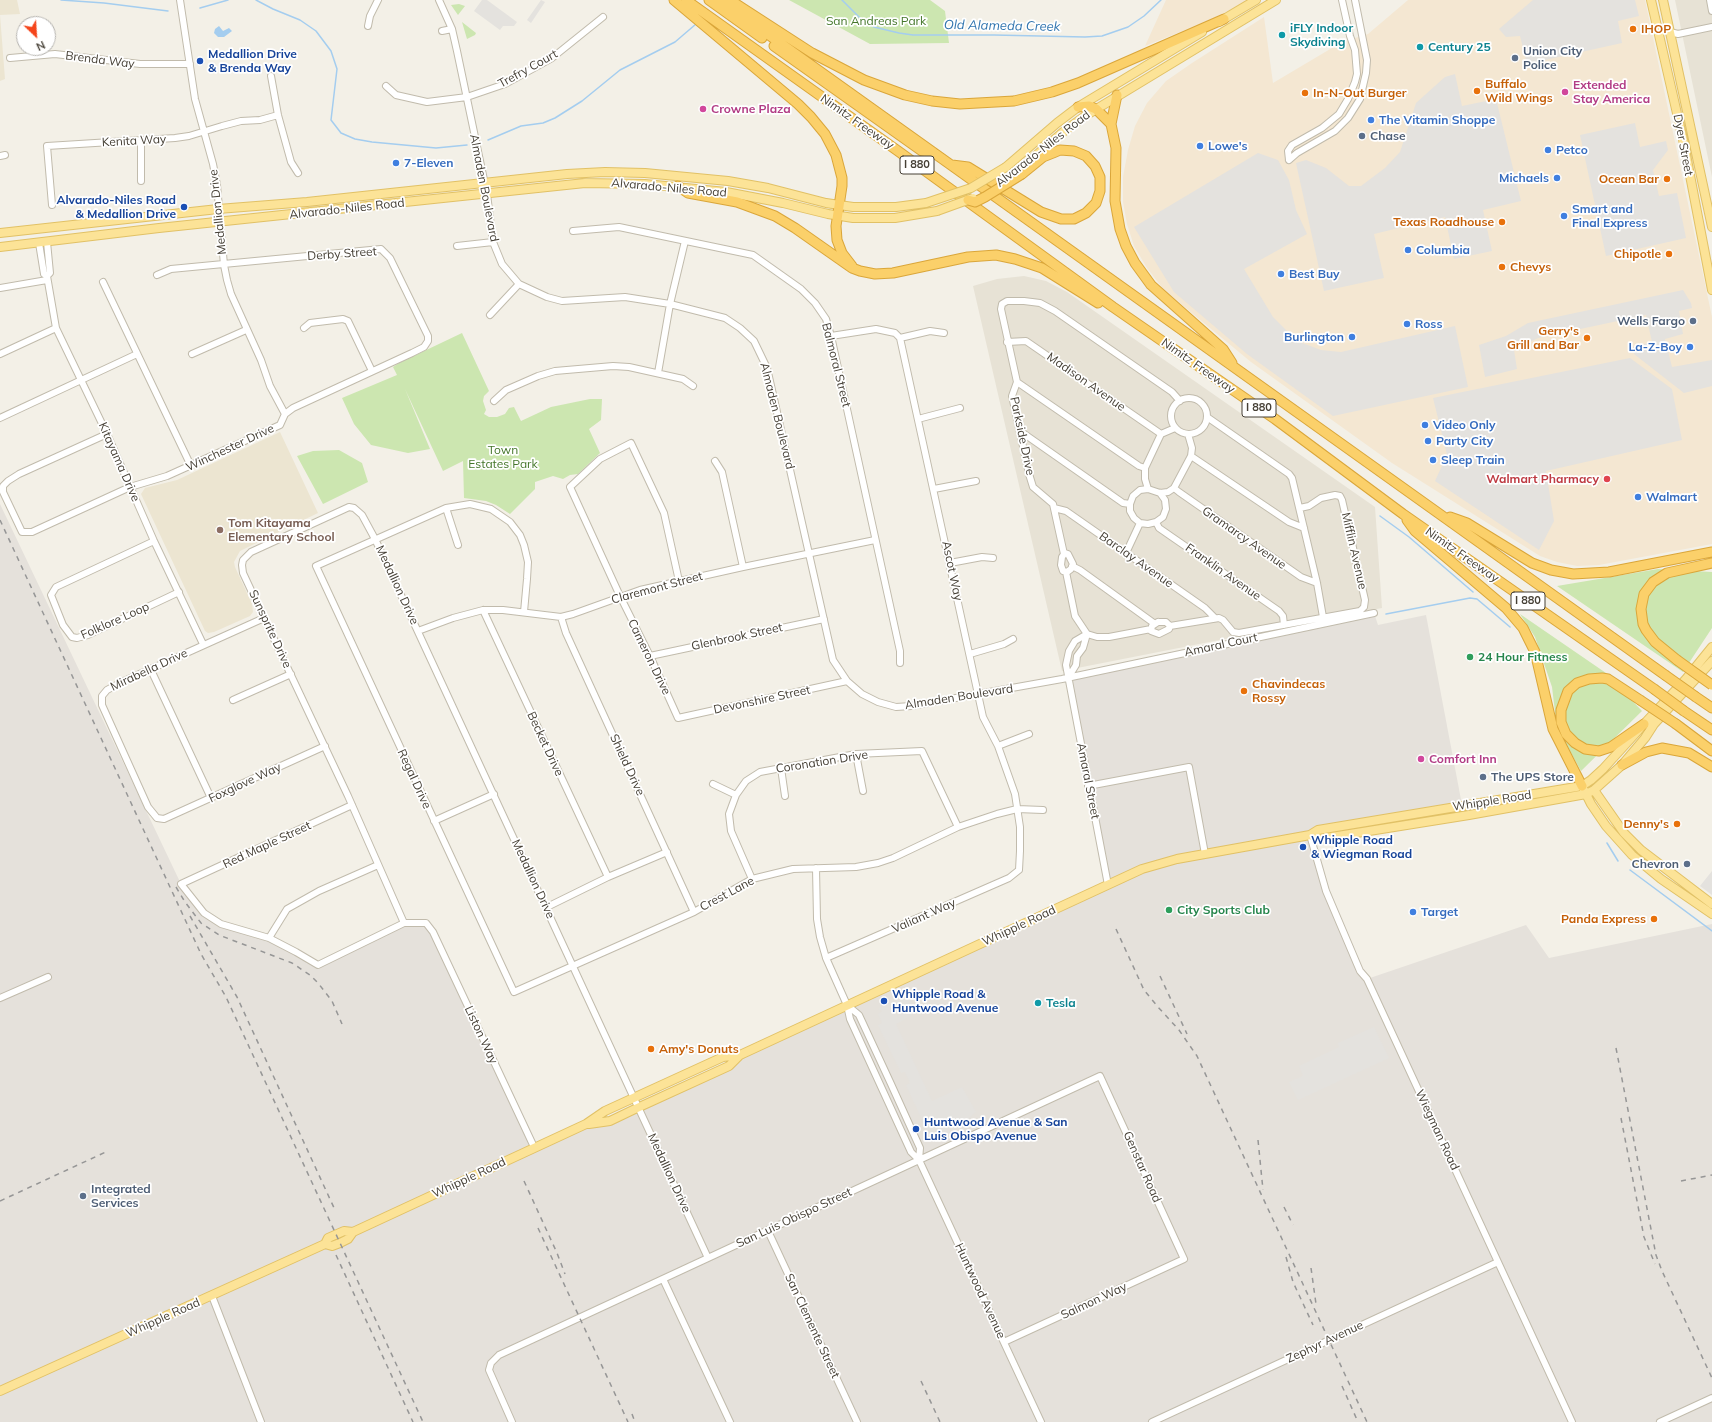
<!DOCTYPE html>
<html>
<head>
<meta charset="utf-8">
<style>
	body { margin:0 }
	#map { position:relative; width:1712px; height:1422px; overflow:hidden; background:#f3f0e7; font-family:Mulish,sans-serif }
	canvas { display:block }
	.north { position:absolute; left:16px; top:16px; width:40px; height:40px; box-sizing:border-box; background:#fff; border:1px solid #b5b3af; border-radius:50%; rotate:155deg; font-size:11px; font-weight:700; line-height:16px; text-align:center; color:#464036 }
	.north::after { content:''; display:block; margin:auto; width:14px; height:18px; background:#f5451b; clip-path:polygon(50% 0,100% 100%,50% 72%,0 100%) }
</style>
</head>
<body>
<div id="map">
<canvas width="1712" height="1422"></canvas>
<div class="north">N</div>
</div>
<script>
const ctx = document.querySelector('canvas').getContext('2d');
ctx.lineJoin = 'round';
function fill(path, color) {
  ctx.fillStyle = color;
  ctx.fill(path, 'evenodd');
}
function poly(rows) {
  const path = new Path2D();
  for (const r of rows) {
    if (r.length === 3) {
      path.moveTo(r[0] + r[2], r[1]);
      path.arc(r[0], r[1], r[2], 0, 2 * Math.PI);
      continue;
    }
    path.moveTo(r[0], r[1]);
    for (let i = 2; i < r.length; i += 2) path.lineTo(r[i], r[i + 1]);
  }
  return path;
}
function strokePath(path, color, width, dash) {
  ctx.strokeStyle = color;
  ctx.lineWidth = width;
  ctx.lineCap = dash ? 'butt' : 'round';
  ctx.setLineDash(dash || []);
  ctx.stroke(path);
}
function label(font, color, halo, rows, align = 'center') {
  ctx.font = font + ' Mulish,sans-serif';
  ctx.lineWidth = 3.5;
  ctx.setLineDash([]);
  ctx.textBaseline = 'middle';
  ctx.strokeStyle = halo;
  ctx.fillStyle = color;
  for (const [text, x, y, turn = 0] of rows) {
    ctx.save();
    ctx.translate(x, y);
    ctx.rotate((+turn || 0) * Math.PI / 180);
    ctx.textAlign = isNaN(turn) ? turn : align;
    if (halo) ctx.strokeText(text, 0, 0);
    ctx.fillText(text, 0, 0);
    ctx.restore();
  }
}
fill(poly([
	[1675,0,1712,0,1712,177],
	[1024,276,1046,281,1067,292,1375,507,1382,608,1062,671,973,286,997,279]
]), '#e7e2d5');
fill(poly([
	[1166,0,1250,0,1210,20,1145,46],
	[1408,0,1645,0,1712,317,1712,544,1599,565,1577,566,1557,562,1540,556,1392,463,1251,362,1164,290,1147,268,1134,246,1127,224,1123,202,1123,177,1128,150,1135,126,1147,103,1166,81,1192,63,1264,17,1273,83,1342,42,1368,34]
]), '#f4e7d2');
fill(poly([
	[0,504,181,884,204,913,221,924,269,938,318,965,404,923,426,923,534,1147,586,1124,610,1121,702,1079,740,1055,1108,885,1068,678,1374,613,1378,625,1426,615,1462,805,1310,835,1321,878,1367,979,1526,925,1549,958,1712,924,1712,1422,0,1422]
]), '#e5e1db');
fill(poly([
	[0,0,17,0,20,14,0,15,5,79,0,81],
	[280,432,318,513,240,551,234,562,235,567,252,604,253,612,250,616,214,632,208,633,205,631,141,494,145,488,177,480]
]), '#ece5d1');
fill(poly([
	[789,0,930,0,945,11,949,43,870,44],
	[459,4,465,6,458,15,451,5],
	[462,22,476,33,475,35,467,39],
	[462,333,489,391,484,396,483,401,486,410,484,414,489,417,497,417,505,414,509,408,514,407,521,421,551,407,590,399,602,399,601,420,589,429,600,453,578,474,570,475,563,479,553,476,535,482,535,489,510,514,496,505,486,501,464,498,463,461,443,471,405,389,430,449,408,453,371,445,354,424,342,398,397,375,393,367,399,363],
	[339,450,362,463,368,482,323,504,297,456,313,451],
	[1658,569,1712,572,1712,628,1683,672,1557,586],
	[1520,614,1606,673,1642,711,1581,771,1557,728,1552,687,1535,637]
]), '#cce6b0');
fill(poly([
	[482,0,487,0,517,22,514,26,503,26,500,30,474,11],
	[541,0,545,2,531,23,527,20],
	[1533,0,1635,0,1639,16,1618,21,1622,43,1527,64,1520,36,1506,37,1499,29],
	[1455,74,1462,106,1496,99,1521,201,1483,210,1492,251,1454,259,1445,217,1374,234,1384,278,1324,291,1296,163,1306,160,1326,168,1349,186,1361,186,1385,168,1400,152,1416,103,1445,77],
	[1635,123,1640,147,1666,141,1668,150,1653,170,1659,196,1677,193,1686,238,1606,256,1580,135],
	[1258,153,1278,160,1289,180,1296,210,1307,234,1244,269,1273,317,1297,341,1321,350,1341,352,1455,326,1468,387,1333,416,1247,354,1174,292,1134,227],
	[1683,290,1691,303,1692,308,1679,311,1683,334,1665,339,1672,367,1712,360,1712,386,1684,393,1634,354,1633,347,1652,342,1646,315,1538,338,1514,350,1517,369,1485,377,1479,345,1506,336,1528,323],
	[1630,358,1672,389,1682,440,1546,471,1554,521,1539,550,1435,481,1447,455,1433,398],
	[1712,871,1712,895,1700,886],
	[902,998,906,1000,910,999,916,1013,896,1024,932,1101,962,1087,976,1112,969,1118,971,1123,938,1138,935,1132,929,1135,906,1085,910,1083,905,1072,901,1073,878,1025,882,1023,878,1014,882,1011,878,1009],
	[1374,1027,1389,1058,1298,1100,1289,1082,1303,1076,1299,1066,1339,1047,1338,1043]
]), '#e4e2de');
fill(poly([
	[219,26,223,31,229,28,232,31,224,37,218,37,214,33,215,29]
]), '#a4cdef');
strokePath(poly([
	[61,0,104,3,168,11],
	[256,0,273,9,300,20,316,31,331,51,337,69,331,120,341,133,355,139,372,142,436,148,467,145],
	[842,0,862,20,874,27,899,33,913,35,994,35,1085,37,1102,36,1128,27,1144,16,1161,0],
	[200,8,228,0],
	[488,140,521,126,543,123,555,118,582,101,620,70,675,42,696,24],
	[1380,516,1409,537,1473,592],
	[1386,614,1470,598,1477,599,1510,627],
	[1607,843,1618,861],
	[1630,870,1712,931]
]), '#a4cdef', 1.5);
const minor = poly([
	[180,0,195,99,213,164,217,185,224,265,227,280,231,294,261,360,270,386,285,414],
	[439,0,452,29,457,51,487,194,493,242,502,264,519,284,547,297,562,301,625,297,670,304,725,318,740,328,754,341,767,368,833,660,847,681,862,694,878,702,896,707,911,706,1062,679,1374,613],
	[1710,0,1712,11],
	[368,26,370,16,378,0],
	[442,31,452,29],
	[1670,32,1678,34,1712,27],
	[10,58,55,54,140,64,190,64],
	[271,76,278,115,291,162,298,173],
	[386,86,396,95,427,102,467,97,505,84,552,58,603,17],
	[141,140,141,181],
	[0,156,5,155],
	[1289,160,1297,153,1335,131,1348,118,1360,99,1366,73,1367,60,1355,0],
	[1289,160,1288,151,1292,145,1322,128,1339,114,1348,99,1355,82,1357,74,1355,50,1350,36,1342,0],
	[52,205,47,146,175,138,189,136,222,126,241,121,260,120,278,115],
	[573,231,619,227,753,255,801,289,815,303,826,319,831,336,900,651,900,663],
	[47,242,50,273,47,276],
	[39,243,44,274,47,276,56,328,107,434,154,541,203,644],
	[457,246,493,242],
	[103,282,191,466],
	[0,288,47,280],
	[490,315,519,284],
	[304,328,310,323,343,319,348,321,372,371],
	[900,338,930,331,944,333],
	[1007,342,1026,341,1161,434],
	[0,354,56,328],
	[192,354,246,330],
	[658,373,670,304,685,241],
	[1017,382,1139,466,1145,468],
	[1189,416,18],
	[494,401,506,390,538,376,555,371,613,366,629,367,683,379,693,386],
	[1207,417,1289,474,1292,478,1317,583,1323,617],
	[0,418,137,354],
	[918,419,960,408],
	[1020,431,1123,503,1130,504],
	[107,434,19,474,8,481,3,486,3,492,22,532,32,532,130,487,167,476,280,425,285,414,293,408,412,353,424,347,428,341,428,336,390,258,381,249,171,269,157,275],
	[1191,456,1289,522,1304,528],
	[715,461,722,472,743,567],
	[1174,488,1179,492,1301,577,1317,583],
	[934,489,976,481],
	[1148,489,1145,479,1145,468,1161,434,1175,428],
	[1160,493,1165,500,1166,509,1163,517,1156,522,1148,524,1140,523,1134,518,1130,511,1130,504,1133,496,1140,490,1148,489,1160,493,1168,492,1174,488,1191,456,1192,448,1188,434],
	[446,508,458,545],
	[1054,508,1066,511,1205,608,1215,618],
	[1156,522,1159,528,1279,611,1283,616,1284,625],
	[154,541,56,587,51,595,63,625,72,637,77,638,88,635,179,592],
	[1065,553,1068,554,1073,564,1071,569,1067,572,1063,571,1061,565,1062,557,1065,553],
	[1126,553,1140,523],
	[1064,554,1053,504,1033,487,1029,474,1012,396,1017,382,1001,309,1002,304,1007,301,1024,301,1040,303,1055,311,1172,392,1180,401],
	[950,563,982,557,993,558],
	[1072,566,1080,570,1155,624],
	[1066,572,1075,616,1087,634,1097,637,1109,637,1151,629],
	[679,581,664,513,631,443,600,459,570,487,620,596,650,656,678,718,847,681],
	[483,610,608,877],
	[524,612,527,579,528,562,524,545,520,535,510,522,491,509,470,504,446,508,316,566,514,992,694,912,752,879,793,869,856,867,878,863,893,858,958,827,997,814,1017,809,1043,810],
	[561,617,566,633,694,912],
	[264,618,122,682,107,690,102,696,102,705,148,807,157,818,164,819,325,746],
	[1158,622,1166,622,1170,626,1169,629,1159,634,1151,631,1152,626,1158,622],
	[1170,626,1219,618,1223,620,1233,632,1239,633,1360,611,1364,607,1365,600,1342,500,1340,496,1335,495,1321,498,1309,506,1300,508],
	[418,631,453,618,483,610,503,610,561,617,573,614,640,590,743,567,875,540],
	[1087,634,1075,641,1069,651,1066,665,1108,885],
	[970,654,1004,644,1013,639],
	[650,656,824,619],
	[151,670,211,798],
	[1068,678,1076,665,1077,656,1083,648,1087,634],
	[233,700,291,674],
	[998,746,1029,734],
	[856,754,863,791],
	[781,768,785,796],
	[713,784,736,795],
	[1088,786,1189,767,1205,854],
	[352,805,181,884,204,913,221,924,269,938,296,952,318,965,404,923,426,923,433,932,534,1147],
	[434,821,494,794],
	[1310,835,1326,891,1360,971,1367,979,1572,1422],
	[816,868,817,919,820,937,826,958,847,1005,850,1019,911,1152,919,1160,1041,1422],
	[752,879,731,831,729,814,736,795,746,781,760,772,856,754,922,751,958,827],
	[547,907,608,877,667,852],
	[404,923,348,796,264,618,243,573,242,565,243,560,251,552,349,507,354,508,362,515,375,539,708,1258],
	[269,938,287,909,319,891,378,865],
	[826,958,1009,878,1019,870,1020,851,1020,827,1015,794,998,746,983,717,900,338,895,333,876,329,831,336],
	[0,998,48,977],
	[847,1005,859,1015,891,1084,920,1148,919,1160],
	[768,1231,857,1422],
	[663,1279,730,1422],
	[212,1296,261,1422],
	[512,1422,489,1370,491,1363,499,1355,1100,1076,1184,1259,1004,1342],
	[1152,1422,1498,1262],
	[1660,1422,1712,1398]
]);
const major = poly([
	[1651,0,1684,144,1712,290],
	[1663,0,1712,227],
	[1219,22,1256,0],
	[1006,167,1057,123,1078,107,1202,32],
	[1018,171,1063,132,1085,116,1276,0],
	[0,233,218,209,307,202,567,174,605,172,645,173,728,181,768,188,826,203,853,207,896,207,926,203],
	[0,247,159,228,585,183,645,184,726,192,783,203,828,214,853,218,895,218,937,211],
	[1584,790,1591,804,1606,826,1632,855,1661,879,1712,914],
	[1594,790,1624,833,1641,850,1712,904],
	[1310,835,1319,839,1469,815,1586,794,1594,790,1622,765,1645,738,1654,724,1712,661],
	[589,1124,610,1121,635,1109,729,1066,740,1055],
	[325,1244,332,1246,340,1243,348,1239,353,1232],
	[0,1391,325,1244,328,1238,344,1231,353,1232,586,1124,605,1111,723,1057,740,1055,1142,869,1177,859,1310,835,1318,830,1582,786,1591,780,1603,769,1644,724,1686,679,1712,647]
]);
const highway = poly([
	[674,0,798,104,811,117,825,134,836,155,842,178,842,186,836,226,837,240,842,253,852,266],
	[686,0,898,151,1113,307,1275,419,1403,514,1654,689],
	[709,0,762,38],
	[720,0,1665,675],
	[730,0,812,53,864,80,905,95,932,101,960,104,1014,101,1052,92,1078,83,1224,19],
	[774,46,922,151,934,153],
	[1117,95,1111,124,1116,148,1115,201,1120,229,1126,246,1135,263,1151,285,1223,349,1232,363],
	[1078,107,1089,106,1096,109,1111,124],
	[952,165,968,167,1041,212,1061,219,1074,219,1086,213,1096,203,1100,191,1100,177,1095,166,1086,156,1074,151,1060,150,1053,153,1043,157,1022,174],
	[678,186,688,193,737,202,775,216,795,228,852,268,860,271,875,274,893,273,968,257,996,255,1015,259,1042,268,1098,303],
	[1450,517,1467,523,1532,563,1551,570,1573,574,1609,572,1712,552],
	[1407,520,1415,531,1506,608,1523,628,1535,652,1553,729,1582,786],
	[1677,660,1655,642,1646,630,1643,624,1641,609,1644,594,1653,582,1667,573,1712,563],
	[1696,697,1712,708],
	[1640,700,1608,679,1602,678,1589,679,1577,683,1568,691,1561,710,1561,722,1566,734,1575,743,1585,749,1599,751,1611,747,1644,724],
	[1684,711,1712,730],
	[1676,724,1712,751],
	[1622,765,1646,752,1662,748,1689,753,1712,767]
]);
strokePath(minor, '#c1bbac', 8);
strokePath(major, '#e1c166', 10);
strokePath(highway, '#daa63a', 11);
strokePath(minor, '#fff', 6);
strokePath(major, '#fce397', 8);
strokePath(highway, '#fbd06a', 9);
strokePath(poly([
	[0,520,201,954,226,997,423,1422],
	[176,887,185,902,201,923,219,935,279,958,292,963,310,975,318,983,332,1001,342,1024],
	[190,916,237,997,335,1210],
	[1116,929,1144,990,1158,1007,1179,1030,1197,1056,1367,1422],
	[1160,976,1187,1034],
	[1616,1048,1656,1255,1662,1271,1712,1378],
	[1621,1118,1644,1237,1655,1264],
	[1258,1140,1263,1190],
	[524,1181,557,1253,565,1274],
	[1681,1181,1712,1175],
	[0,1201,108,1151],
	[1284,1207,1293,1225],
	[538,1228,628,1422],
	[336,1255,413,1422],
	[1286,1257,1293,1282,1313,1325],
	[1311,1268,1316,1304],
	[921,1381,940,1422],
	[1342,1386,1358,1422],
	[632,1414,635,1422]
]), '#969696', 1.5, [5, 5]);
const majorBridge = poly([
	[926,203,971,188,1006,167],
	[937,211,973,198]
]);
const highwayBridge = poly([
	[968,200,975,202,985,197,1022,174],
	[1677,660,1712,685],
	[1665,675,1696,697],
	[1654,689,1684,711],
	[1640,700,1676,724]
]);
strokePath(majorBridge, '#e1c166', 10, []);
strokePath(highwayBridge, '#daa63a', 11, []);
strokePath(majorBridge, '#fce397', 8);
strokePath(highwayBridge, '#fbd06a', 9);
for (const [x, y, r, color] of [
	[1633,29,4,"#e8710a"],
	[1282,35,4,"#0f9aa8"],
	[1420,47,4,"#0f9aa8"],
	[1515,58,4,"#5c6f8a"],
	[200,61,4,"#1a4fb4"],
	[1477,91,4,"#e8710a"],
	[1565,92,4,"#d1479c"],
	[1305,93,4,"#e8710a"],
	[703,109,4,"#d1479c"],
	[1371,120,4,"#3f7fe0"],
	[1362,136,4,"#5c6f8a"],
	[1200,146,4,"#3f7fe0"],
	[1548,150,4,"#3f7fe0"],
	[396,163,4,"#3f7fe0"],
	[1557,178,4,"#3f7fe0"],
	[1667,179,4,"#e8710a"],
	[184,207,4,"#1a4fb4"],
	[1564,216,4,"#3f7fe0"],
	[1502,222,4,"#e8710a"],
	[1408,250,4,"#3f7fe0"],
	[1669,254,4,"#e8710a"],
	[1502,267,4,"#e8710a"],
	[1281,274,4,"#3f7fe0"],
	[1693,321,4,"#5c6f8a"],
	[1407,324,4,"#3f7fe0"],
	[1352,337,4,"#3f7fe0"],
	[1587,338,4,"#e8710a"],
	[1690,347,4,"#3f7fe0"],
	[1425,425,4,"#3f7fe0"],
	[1428,441,4,"#3f7fe0"],
	[1433,460,4,"#3f7fe0"],
	[1607,479,4,"#e0444e"],
	[1638,497,4,"#3f7fe0"],
	[220,530,4,"#8d6e63"],
	[1470,657,4,"#2e9e5b"],
	[1244,691,4,"#e8710a"],
	[1421,759,4,"#d1479c"],
	[1483,777,4,"#5c6f8a"],
	[1677,824,4,"#e8710a"],
	[1303,847,4,"#1a4fb4"],
	[1687,864,4,"#5c6f8a"],
	[1169,910,4,"#2e9e5b"],
	[1413,912,4,"#3f7fe0"],
	[1654,919,4,"#e8710a"],
	[884,1001,4,"#1a4fb4"],
	[1038,1003,4,"#0f9aa8"],
	[651,1049,4,"#e8710a"],
	[916,1129,4,"#1a4fb4"],
	[83,1196,4,"#5c6f8a"]
]) {
  const dot = new Path2D();
  dot.arc(x, y, r, 0, 2 * Math.PI);
  ctx.fillStyle = color;
  ctx.fill(dot);
  strokePath(dot, '#fff', 1.5);
}
for (const [x, y, w] of [
	[917,165,34],
	[1259,408,34],
	[1528,601,34]
]) {
  const box = new Path2D();
  box.roundRect(x - w / 2, y - 9, w, 18, 3);
  ctx.fillStyle = '#fff';
  ctx.fill(box);
  strokePath(box, '#464036', 1);
}
label('bold 11px', '#464036', null, [
	["I 880",917,165],
	["I 880",1259,408],
	["I 880",1528,601]
]);
label('12px', '#44762a', '#fff', [
	["San Andreas Park",876,21],
	["Town",503,450],
	["Estates Park",503,464]
]);
label('bold 12px', '#0d838f', '#fff', [
	["iFLY Indoor",1290,28],
	["Skydiving",1290,42],
	["Century 25",1428,47],
	["Tesla",1046,1003]
], 'left');
label('bold 12px', '#c56008', '#fff', [
	["IHOP",1641,29],
	["Buffalo",1485,84],
	["Wild Wings",1485,98],
	["In-N-Out Burger",1313,93],
	["Ocean Bar",1659,179,"right"],
	["Texas Roadhouse",1494,222,"right"],
	["Chipotle",1661,254,"right"],
	["Chevys",1510,267],
	["Gerry's",1579,331,"right"],
	["Grill and Bar",1579,345,"right"],
	["Chavindecas",1252,684],
	["Rossy",1252,698],
	["Denny's",1669,824,"right"],
	["Panda Express",1646,919,"right"],
	["Amy's Donuts",659,1049]
], 'left');
label('bold 12px', '#4e5e75', '#fff', [
	["Union City",1523,51],
	["Police",1523,65],
	["Chase",1370,136],
	["Wells Fargo",1685,321,"right"],
	["The UPS Store",1491,777],
	["Chevron",1679,864,"right"],
	["Integrated",91,1189],
	["Services",91,1203]
], 'left');
label('bold 12px', '#164399', '#fff', [
	["Medallion Drive",208,54],
	["& Brenda Way",208,68],
	["Alvarado-Niles Road",176,200,"right"],
	["& Medallion Drive",176,214,"right"],
	["Whipple Road",1311,840],
	["& Wiegman Road",1311,854],
	["Whipple Road &",892,994],
	["Huntwood Avenue",892,1008],
	["Huntwood Avenue & San",924,1122],
	["Luis Obispo Avenue",924,1136]
], 'left');
label('12px', '#464036', '#fff', [
	["Brenda Way",100,60,7],
	["Trefry Court",528,69,-29],
	["Nimitz Freeway",857,122,35],
	["Kenita Way",134,141,-3],
	["Dyer Street",1683,145,79],
	["Alvarado-Niles Road",1043,149,-38],
	["Almaden Boulevard",484,188,79],
	["Alvarado-Niles Road",669,188,5],
	["Alvarado-Niles Road",347,209,-6],
	["Medallion Drive",218,212,-96],
	["Derby Street",342,254,-4],
	["Balmoral Street",836,365,76],
	["Nimitz Freeway",1198,366,35],
	["Madison Avenue",1086,382,35],
	["Almaden Boulevard",777,416,76],
	["Parkside Drive",1022,436,78],
	["Winchester Drive",230,448,-25],
	["Kitayama Drive",119,462,66],
	["Gramarcy Avenue",1244,538,35],
	["Mifflin Avenue",1354,551,77],
	["Nimitz Freeway",1462,555,35],
	["Barclay Avenue",1136,560,35],
	["Ascot Way",952,571,78],
	["Franklin Avenue",1223,572,35],
	["Medallion Drive",397,585,65],
	["Claremont Street",657,588,-15],
	["Folklore Loop",115,621,-24],
	["Sunsprite Drive",270,629,65],
	["Glenbrook Street",737,637,-12],
	["Amaral Court",1221,645,-12],
	["Cameron Drive",649,657,64],
	["Mirabella Drive",149,670,-25],
	["Almaden Boulevard",959,697,-9],
	["Devonshire Street",762,700,-12],
	["Becket Drive",545,744,65],
	["Coronation Drive",822,762,-9],
	["Shield Drive",627,765,65],
	["Regal Drive",414,779,65],
	["Amaral Street",1088,781,79],
	["Foxglove Way",245,783,-25],
	["Whipple Road",1492,801,-9],
	["Red Maple Street",267,845,-25],
	["Medallion Drive",533,879,65],
	["Crest Lane",727,894,-28],
	["Valiant Way",924,916,-24],
	["Whipple Road",1019,926,-25],
	["Liston Way",481,1035,65],
	["Wiegman Road",1437,1130,65],
	["Genstar Road",1142,1167,66],
	["Medallion Drive",669,1173,65],
	["Whipple Road",469,1178,-25],
	["San Luis Obispo Street",794,1218,-25],
	["Huntwood Avenue",980,1291,65],
	["Salmon Way",1094,1301,-25],
	["Whipple Road",163,1318,-24],
	["San Clemente Street",812,1326,65],
	["Zephyr Avenue",1325,1342,-25]
]);
label('bold 12px', '#b23c85', '#fff', [
	["Extended",1573,85],
	["Stay America",1573,99],
	["Crowne Plaza",711,109],
	["Comfort Inn",1429,759]
], 'left');
label('bold 12px', '#366cbe', '#fff', [
	["The Vitamin Shoppe",1379,120],
	["Lowe's",1208,146],
	["Petco",1556,150],
	["7-Eleven",404,163],
	["Michaels",1549,178,"right"],
	["Smart and",1572,209],
	["Final Express",1572,223],
	["Columbia",1416,250],
	["Best Buy",1289,274],
	["Ross",1415,324],
	["Burlington",1344,337,"right"],
	["La-Z-Boy",1682,347,"right"],
	["Video Only",1433,425],
	["Party City",1436,441],
	["Sleep Train",1441,460],
	["Walmart",1646,497],
	["Target",1421,912]
], 'left');
label('bold 12px', '#be3a42', '#fff', [
	["Walmart Pharmacy",1599,479]
], 'right');
label('bold 12px', '#785e54', '#fff', [
	["Tom Kitayama",228,523],
	["Elementary School",228,537]
], 'left');
label('bold 12px', '#27864d', '#fff', [
	["24 Hour Fitness",1478,657],
	["City Sports Club",1177,910]
], 'left');
label('italic 13px', '#3175af', '#fff', [
	["Old Alameda Creek",1002,26,1]
]);
</script>
</body>
</html>
